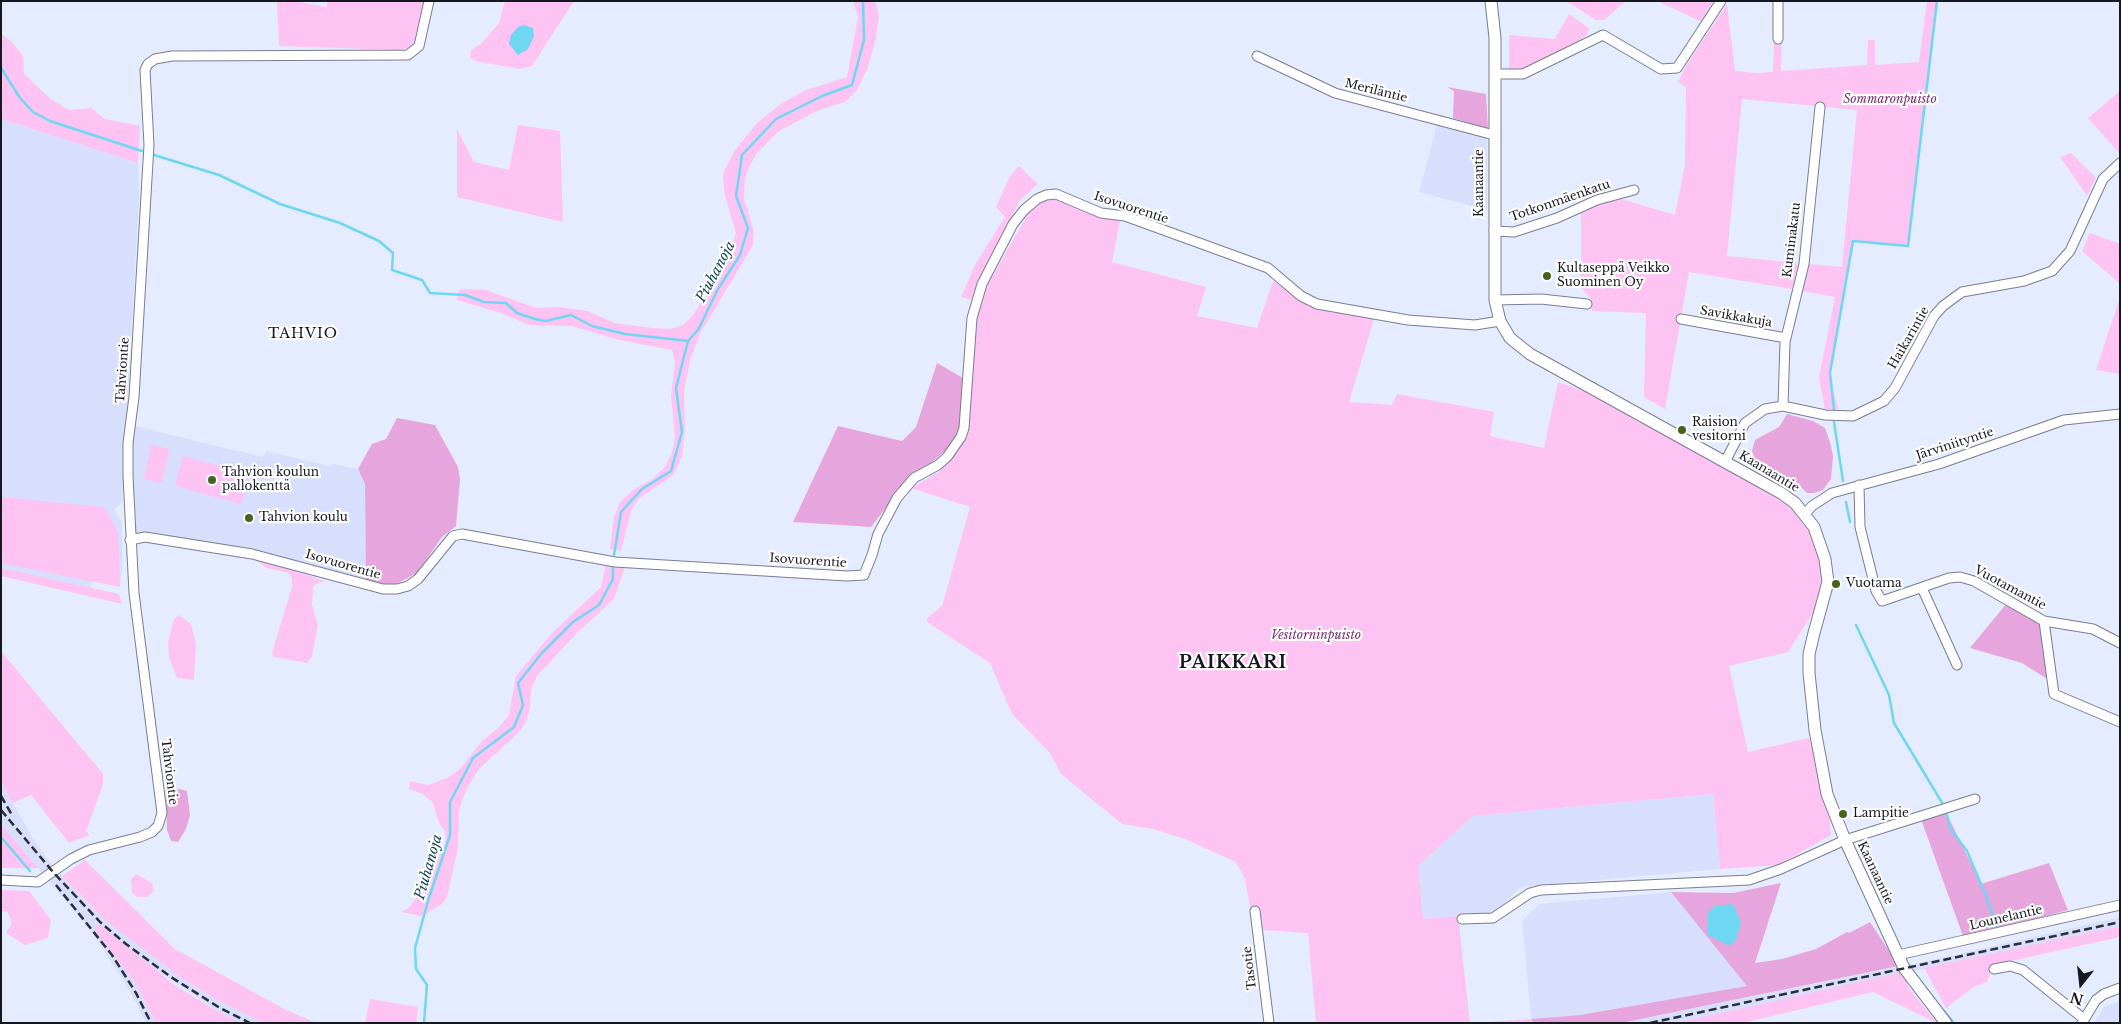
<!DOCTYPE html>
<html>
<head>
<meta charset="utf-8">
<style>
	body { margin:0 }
	#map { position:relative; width:2121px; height:1024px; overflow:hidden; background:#e6ecff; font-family:"Libre Baskerville",serif }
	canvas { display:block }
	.frame { position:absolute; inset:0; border:2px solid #161820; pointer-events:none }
	.north { position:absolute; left:2056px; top:959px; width:50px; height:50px; -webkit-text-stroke:4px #fff; paint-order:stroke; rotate:196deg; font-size:14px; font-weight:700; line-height:20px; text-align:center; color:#161820 }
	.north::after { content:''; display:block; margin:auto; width:18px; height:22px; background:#161820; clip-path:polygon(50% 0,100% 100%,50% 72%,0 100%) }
</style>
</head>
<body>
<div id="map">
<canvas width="2121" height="1024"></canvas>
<div class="frame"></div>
<div class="north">N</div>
</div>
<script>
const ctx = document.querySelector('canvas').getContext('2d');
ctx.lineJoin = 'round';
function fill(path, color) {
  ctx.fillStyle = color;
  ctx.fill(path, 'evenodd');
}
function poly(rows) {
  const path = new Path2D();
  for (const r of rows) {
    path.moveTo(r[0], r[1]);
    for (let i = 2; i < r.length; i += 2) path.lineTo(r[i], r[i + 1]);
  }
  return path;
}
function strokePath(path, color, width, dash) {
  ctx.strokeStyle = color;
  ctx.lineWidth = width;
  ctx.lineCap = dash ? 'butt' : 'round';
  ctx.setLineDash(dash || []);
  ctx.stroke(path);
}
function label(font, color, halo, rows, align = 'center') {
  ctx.font = font + ' "Libre Baskerville",serif';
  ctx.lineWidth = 4.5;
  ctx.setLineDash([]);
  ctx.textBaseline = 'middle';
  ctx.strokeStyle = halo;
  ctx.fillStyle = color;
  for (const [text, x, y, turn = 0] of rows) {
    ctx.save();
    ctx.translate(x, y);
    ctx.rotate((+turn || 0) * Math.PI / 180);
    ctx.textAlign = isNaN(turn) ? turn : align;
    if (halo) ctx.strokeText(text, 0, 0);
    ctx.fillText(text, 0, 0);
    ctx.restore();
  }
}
fill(poly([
	[1,119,138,163,139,198,122,502,114,510,122,522,122,570,120,582,116,583,93,577,90,591,1,571],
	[1437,125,1487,138,1487,210,1419,192],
	[134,426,263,457,266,451,328,466,334,464,358,469,365,484,366,581,249,550,134,536,131,471],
	[1,782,34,840,49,861,92,908,181,978,221,1002,264,1023,241,1023,219,1012,146,963,99,924,95,929,136,984,156,1023,146,1023,128,988,91,931,1,824],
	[1713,794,1720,869,1521,887,1494,913,1423,919,1418,866,1473,816],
	[1671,892,1748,986,1580,1015,1531,1019,1522,921,1539,904],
	[2120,917,2120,926,1676,1023,1621,1023,1928,961],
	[2120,1001,2120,1023,2094,1023,2105,1006]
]), '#d7dffd');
fill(poly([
	[277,1,294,1,326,7,328,1,424,1,414,42,409,48,401,50,279,46],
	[505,1,574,1,532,66,519,69,475,61,470,57,471,50,481,44,499,23],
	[853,1,875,1,879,15,876,38,868,67,857,90,845,102,819,110,779,131,756,154,745,176,744,198,754,231,753,245,700,334,691,357,684,390,685,430,682,457,673,475,638,499,631,511,621,551,610,549,614,517,620,502,633,490,651,480,665,467,672,453,675,437,671,396,675,362,672,350,619,340,572,326,529,325,501,313,457,300,460,289,486,290,536,308,559,307,587,311,615,323,653,328,670,329,683,325,693,315,729,257,736,233,724,192,723,173,735,150,758,122,782,103,806,90,847,77,858,17],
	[1566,1,1626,1,1604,20,1596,20],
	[1657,1,1713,1,1702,22],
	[1927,1,1937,1,1908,246,1853,241,1830,373,1831,386,1839,409,1825,410,1819,377,1835,297,1803,291,1809,264,1842,267,1857,110,1742,99,1727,256,1798,263,1792,289,1689,272,1665,409,1644,397,1646,313,1592,311,1590,298,1581,288,1581,212,1611,196,1675,215,1685,164,1686,87,1678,82,1687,64,1727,4,1735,71,1757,73,1773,72,1774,43,1782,43,1781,71,1867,65,1868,40,1875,40,1875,65,1919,62],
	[1569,14,1589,28,1587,35,1573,45,1524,69,1509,70,1509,35,1555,39],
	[1,34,11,41,23,56,24,74,51,99,69,110,91,108,105,119,140,126,138,163,1,119],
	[2120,91,2120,154,2088,118],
	[518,125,560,131,563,222,457,197,457,129,474,162,509,170],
	[2071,153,2096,178,2087,196,2060,157],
	[1019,166,1038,184,1020,200,971,300,961,297,975,265,1005,217,996,207,1010,176],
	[1052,199,1063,201,1120,221,1112,262,1206,287,1197,316,1257,328,1273,281,1308,304,1331,312,1374,319,1349,402,1392,405,1397,394,1494,412,1490,436,1544,448,1558,382,1595,395,1638,422,1654,428,1788,505,1800,516,1812,536,1822,572,1819,603,1788,652,1729,666,1748,752,1809,738,1826,794,1831,835,1778,865,1720,869,1713,794,1473,816,1418,866,1423,919,1458,916,1470,1023,1531,1019,1534,1023,1316,1023,1308,933,1263,930,1260,910,1251,912,1245,879,1236,862,1185,839,1153,829,1122,824,1061,774,1050,753,1012,714,990,663,927,622,928,617,942,606,970,507,911,488,939,472,957,453,964,437,976,317,984,291,1029,212,1039,203],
	[2090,233,2120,244,2120,284,2082,251],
	[2120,297,2120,374,2096,370],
	[151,445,169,449,162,483,144,479],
	[183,456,250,474,241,504,175,486],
	[1,497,104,507,118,532,120,587,1,563],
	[257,561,275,564,325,581,316,584,313,588,312,605,318,625,312,656,307,663,274,657,272,653,292,587,292,579,289,573,267,568],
	[606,565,625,567,614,599,576,634,537,676,531,690,530,708,526,722,518,733,478,770,466,790,459,810,458,848,447,897,442,904,422,916,401,912,409,908,416,898,423,873,427,866,436,860,444,847,446,839,445,831,439,823,433,803,423,794,409,789,410,781,428,785,447,778,460,769,482,741,498,728,509,715,516,676,551,634,601,587],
	[1,568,119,594,122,604,1,576],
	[179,615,191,624,196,644,194,680,177,678,169,657,168,642,174,619],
	[1,651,103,774,103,784,86,832,90,835,69,843,31,795,13,803,1,782],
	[1,824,38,868,1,868],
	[85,860,175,949,286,1010,317,1023,264,1023,221,1002,181,978,104,919,62,876],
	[136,874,152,883,154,891,147,897,137,897,132,893,131,879],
	[1,890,29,891,51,920,48,938,25,945,6,933,12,923,7,911,1,912],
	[99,924,176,986,219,1012,241,1023,156,1023,136,984,94,929],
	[2120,926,2120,937,1993,965,1987,982,1974,987,1946,1008,1924,968],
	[1903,972,1908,987,1937,1023,1873,992,1743,1023,1676,1023],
	[370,999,418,1007,416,1023,365,1023]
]), '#fdc3f3');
fill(poly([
	[1447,87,1486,94,1488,129,1453,118,1454,91],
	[937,363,963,378,960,431,948,448,929,465,908,479,871,527,793,522,838,426,902,441,916,427],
	[1787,414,1813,421,1825,428,1830,442,1833,456,1831,479,1823,490,1814,493,1807,493,1798,484,1755,459,1752,451,1755,440,1779,427],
	[397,418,435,425,458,467,460,479,456,526,442,537,417,573,394,585,382,584,366,581,365,484,358,469,372,444,386,439],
	[2007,603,2041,620,2055,684,2022,663,1970,648],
	[165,780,175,788,187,791,190,815,186,829,178,842,171,841,167,830],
	[1945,810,1981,884,2049,863,2068,910,1964,939,1921,819],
	[1781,883,1755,963,1782,959,1816,949,1847,932,1849,933,1870,922,1899,966,1621,1023,1534,1023,1531,1019,1580,1015,1747,986,1671,892,1733,893]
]), '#e6a5dc');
fill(poly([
	[524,25,533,28,534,36,528,49,518,55,509,44,511,35,518,27],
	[1733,904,1741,922,1736,940,1729,946,1708,935,1707,914,1715,906]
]), '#6ed7f2');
strokePath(poly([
	[1,68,20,98,33,112,50,121,142,151],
	[154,155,219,175,280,204,340,223,379,241,393,253,392,270,422,280,430,293,465,295,484,302,506,303,517,313,535,319,546,321,571,315,592,326,625,334,688,341],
	[1834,409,1830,373,1853,241,1908,246,1937,1],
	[1834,422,1843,481],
	[1846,502,1850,522],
	[614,555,621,512,642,489,671,471,682,432,676,388,688,341,698,330,718,289,740,255,748,228,736,196,742,155,776,119,822,96,852,85,864,40,863,1],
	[1856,625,1889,695,1894,723,1944,806],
	[1946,811,1950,828,1967,851,1986,896,1998,931],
	[1,837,30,871],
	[1943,1010,1954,1023],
	[424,1023,427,985,416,969,415,948,428,901,450,835,450,802,473,758,514,727,523,705,518,683,541,654,573,622,599,605,613,579,613,568]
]), '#6ed7f2', 2.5);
const minor = poly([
	[1778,39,1778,1],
	[1257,56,1335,93,1494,135],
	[1495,74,1523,74,1603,35,1661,69,1677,68,1721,1],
	[1494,231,1514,232,1557,218,1597,200,1634,190],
	[1495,300,1541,299,1587,304],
	[1681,319,1786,338],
	[1783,406,1785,342,1804,264,1820,107],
	[1725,462,1745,423,1765,409,1783,406,1825,415,1853,416,1884,401,1895,388,1934,316,1943,306,1962,292,2024,281,2052,271,2070,251,2103,179,2120,163],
	[1859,485,1860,527,1876,591,1882,601,1949,578,1960,577,1974,581,2044,621,2093,629,2120,643],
	[1805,514,1812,506,1832,493,1939,464,2064,420,2120,414],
	[130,540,145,537,252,554,383,589,397,589,408,586,418,579,453,536,462,534,615,562,847,576,864,575,872,555,878,534,897,498,914,478,938,465,947,457,961,437,964,428,972,318,982,284,1013,224,1024,210,1037,199,1046,195,1056,194,1101,213,1125,216,1268,268,1301,296,1317,304,1408,320,1475,325,1500,321],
	[1922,588,1957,665],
	[2044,621,2054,694,2120,722],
	[1,880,38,882,71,859,89,850,140,837,152,832,158,826,162,813,134,593,128,476,128,443,134,397,149,145,145,70,148,64,155,59,172,56,408,55,419,46,429,1],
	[1255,911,1269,1023],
	[1462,919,1493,918,1530,893,1541,890,1749,880,1781,869,1845,840,1975,799],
	[1898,955,2120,905],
	[1994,969,2010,966,2023,970,2084,1019],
	[2082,1023,2096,1000,2104,994,2120,988]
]);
const tertiary = poly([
	[1491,1,1495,38,1495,300,1500,321,1510,338,1530,354,1781,493,1795,503,1814,527,1825,559,1828,582,1814,633,1809,654,1809,673,1815,730,1827,794,1845,840,1904,968,1946,1023]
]);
strokePath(minor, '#787e93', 11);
strokePath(tertiary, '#787e93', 13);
strokePath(minor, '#fff', 9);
strokePath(tertiary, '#fff', 11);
strokePath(poly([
	[1,796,12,815],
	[1,810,53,872,100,922,126,944,171,977,220,1008,250,1023],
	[56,885,112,955,136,993,151,1023],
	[1650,1023,2120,922]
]), '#2c2e37', 2.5, [8, 4]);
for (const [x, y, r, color] of [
	[1547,276,5,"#45641a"],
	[1682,430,5,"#45641a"],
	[212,480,5,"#45641a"],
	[249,518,5,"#45641a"],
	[1836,584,5,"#45641a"],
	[1843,814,5,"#45641a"]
]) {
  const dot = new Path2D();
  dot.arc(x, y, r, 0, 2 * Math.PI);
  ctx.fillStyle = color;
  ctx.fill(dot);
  strokePath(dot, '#fff', 2);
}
label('12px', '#161820', '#fff', [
	["Meriläntie",1376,91,14],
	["Kaanaantie",1480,183,-90],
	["Totkonmäenkatu",1560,201,-19],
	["Isovuorentie",1131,208,18],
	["Kuminakatu",1792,240,-83],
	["Savikkakuja",1736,317,10],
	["Haikarintie",1909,338,-60],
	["Tahviontie",123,370,-86],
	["Järviniityntie",1955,444,-18],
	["Kaanaantie",1769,472,31],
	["Isovuorentie",808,561,4],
	["Isovuorentie",343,565,16],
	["Vuotamantie",2010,588,28],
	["Tahviontie",169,772,83],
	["Kaanaantie",1875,873,65],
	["Lounelantie",2006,918,-13],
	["Tasotie",1250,968,-97]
]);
label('italic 12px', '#792f72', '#fff', [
	["Sommaronpuisto",1890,100],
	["Vesitorninpuisto",1316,636]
]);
label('12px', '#161820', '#fff', [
	["Kultaseppä Veikko",1557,269],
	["Suominen Oy",1557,283],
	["Raision",1692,423],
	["vesitorni",1692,437],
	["Tahvion koulun",222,473],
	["pallokenttä",222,487],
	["Tahvion koulu",259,518],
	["Vuotama",1846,584],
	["Lampitie",1853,814]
], 'left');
label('italic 14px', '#184853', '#fff', [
	["Piuhanoja",716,272,-62],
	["Piuhanoja",429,867,-74]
]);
ctx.letterSpacing = '1px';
label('14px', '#161820', '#fff', [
	["TAHVIO",303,334]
]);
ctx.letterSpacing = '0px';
ctx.letterSpacing = '1px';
label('bold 18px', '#161820', '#fff', [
	["PAIKKARI",1233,663]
]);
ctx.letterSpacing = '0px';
</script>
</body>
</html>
